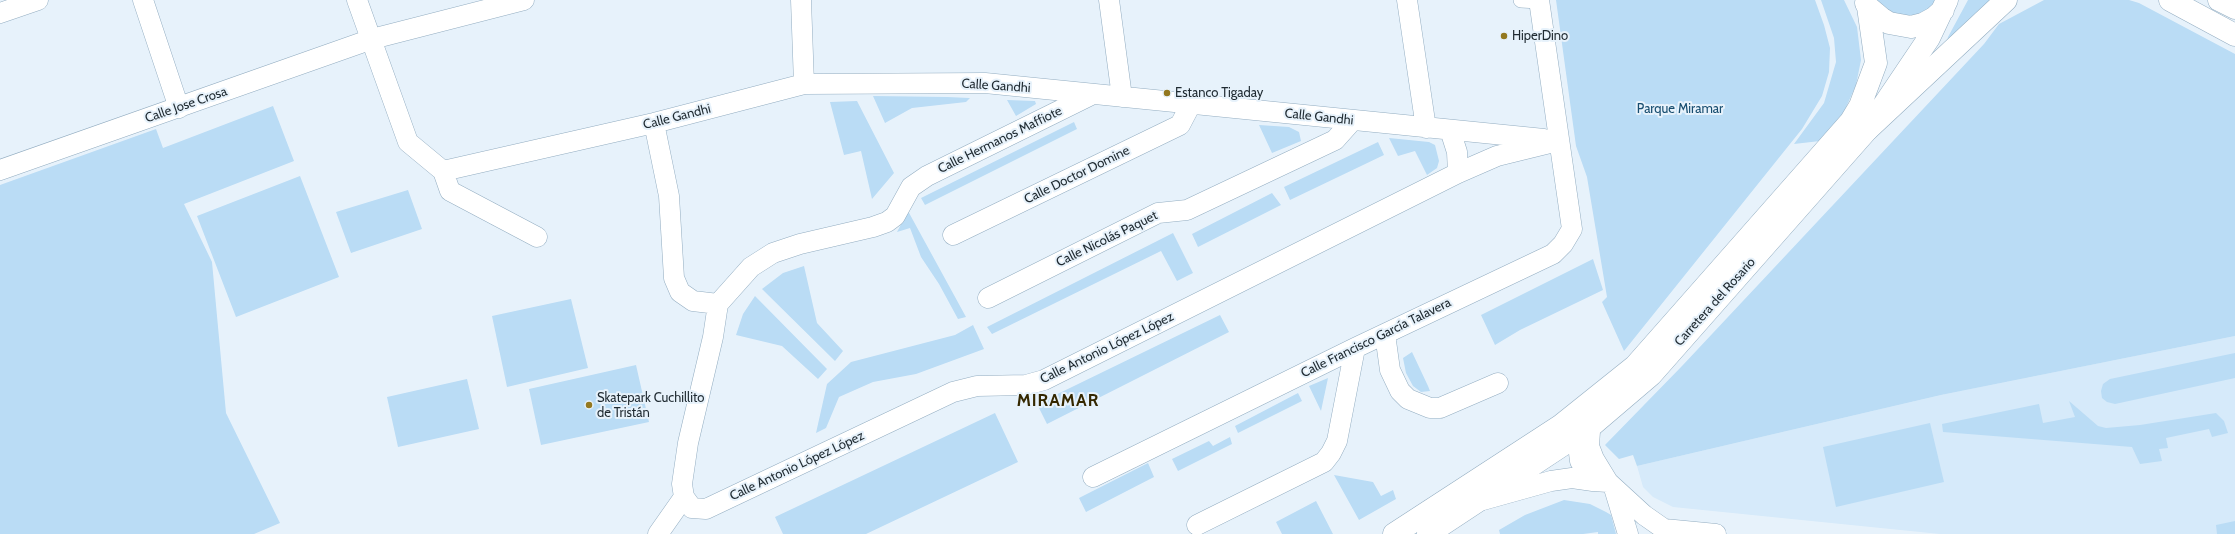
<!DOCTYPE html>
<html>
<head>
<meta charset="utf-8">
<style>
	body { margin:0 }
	canvas { display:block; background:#e7f2fb }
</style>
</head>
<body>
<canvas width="2235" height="534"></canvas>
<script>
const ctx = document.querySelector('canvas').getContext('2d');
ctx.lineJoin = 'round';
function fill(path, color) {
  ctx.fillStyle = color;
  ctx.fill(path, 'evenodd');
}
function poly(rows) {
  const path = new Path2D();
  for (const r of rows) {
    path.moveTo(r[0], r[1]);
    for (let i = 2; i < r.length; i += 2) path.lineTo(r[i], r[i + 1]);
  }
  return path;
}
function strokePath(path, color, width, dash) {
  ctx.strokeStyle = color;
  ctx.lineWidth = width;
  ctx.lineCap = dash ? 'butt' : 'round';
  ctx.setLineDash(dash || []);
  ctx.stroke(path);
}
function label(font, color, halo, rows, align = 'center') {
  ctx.font = font + ' Cabin,sans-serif';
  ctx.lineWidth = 4;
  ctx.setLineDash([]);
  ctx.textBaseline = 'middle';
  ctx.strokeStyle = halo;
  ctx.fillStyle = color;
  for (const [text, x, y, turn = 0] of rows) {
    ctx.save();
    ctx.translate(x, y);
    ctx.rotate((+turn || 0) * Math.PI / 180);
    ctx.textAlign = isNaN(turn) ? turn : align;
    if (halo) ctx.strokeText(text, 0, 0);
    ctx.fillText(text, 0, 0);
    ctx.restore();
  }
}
fill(poly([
	[2235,336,2235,534,1940,534,1673,507,1653,497,1643,487,1637,466,1941,395]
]), '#d6eafa');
fill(poly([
	[1556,0,1815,0,1824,25,1830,48,1829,72,1822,96,1802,129,1624,351,1602,302,1607,297,1587,177,1576,146],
	[1821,0,1844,0,1857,27,1861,60,1856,85,1843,114,1820,141,1794,144,1824,103,1836,62,1834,38],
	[1872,0,1937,0,1935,6,1905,21],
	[1968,0,1999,0,1946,46,1948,37],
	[2044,0,2129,0,2139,3,2235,54,2235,336,1941,395,1637,466,1633,455,1619,459,1605,445,1682,366,1984,44,1999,24],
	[873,96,947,97,970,98,966,102,912,108,885,123],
	[1007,100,1035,101,1036,104,1016,116],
	[857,101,894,173,872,199,861,151,844,155,830,102],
	[273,106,294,161,184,204,212,262,226,413,280,523,254,534,0,534,0,185,156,129,163,148],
	[1074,122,1077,129,925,205,921,198],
	[1259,125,1289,127,1299,132,1301,141,1272,153],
	[1389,138,1429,142,1435,145,1439,161,1437,168,1427,175,1415,151,1398,156],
	[1378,142,1384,155,1290,200,1284,187],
	[300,176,339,277,236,317,197,216],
	[408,190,422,229,351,253,336,212],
	[1272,193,1281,205,1198,247,1192,234],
	[908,211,966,317,958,319,939,284,921,257,910,228,897,232],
	[1173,233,1193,273,1177,281,1161,251,992,334,987,327],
	[1593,259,1603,290,1520,330,1495,345,1481,315],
	[804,266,817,323,843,351,835,361,762,289,783,273],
	[755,296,827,369,818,379,782,346,736,335,743,314],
	[571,299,588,368,507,387,492,316],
	[1220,315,1229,332,1047,424,1037,404],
	[973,325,984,349,916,374,873,382,839,397,826,428,816,433,827,384,851,362,955,335],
	[1412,352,1428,386,1430,391,1421,392,1413,386,1406,373,1403,358],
	[2235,353,2235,378,2115,404,2107,402,2102,398,2101,391,2103,384,2110,379],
	[636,365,649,422,541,445,529,389],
	[1328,378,1321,411,1309,386],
	[467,379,479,429,398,447,387,397],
	[1298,393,1302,401,1238,433,1235,426],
	[2069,401,2098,426,2106,428,2140,425,2216,413,2224,421,2228,433,2212,437,2209,429,2166,438,2168,448,2159,449,2162,461,2140,464,2132,447,1943,432,1942,424,2039,404,2043,423,2075,417],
	[995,413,1018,462,866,534,783,534,775,517],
	[1930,423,1944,482,1836,507,1823,447],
	[1230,437,1232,444,1178,471,1172,459,1209,441,1213,446],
	[1148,463,1154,477,1086,512,1079,498],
	[1334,475,1373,482,1381,496,1393,490,1396,499,1359,520],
	[1564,500,1590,504,1606,512,1611,515,1616,534,1598,534,1598,532,1583,534,1500,534,1499,530,1525,515],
	[1316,501,1333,534,1282,534,1276,522],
	[2235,521,2235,534,2217,534,2216,525]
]), '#badcf5');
const pedestrian = poly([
	[1521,0,1539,1]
]);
const minor = poly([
	[143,0,179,108],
	[357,0,408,142,443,171,450,191,537,237],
	[801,0,804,84],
	[1109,0,1122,97],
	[1407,0,1426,128],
	[0,13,38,0],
	[1091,95,927,176,911,187,895,216,887,222,873,227,800,244,773,253,751,267,718,304,713,337,688,443,682,484,684,497,692,508,706,509,953,392,977,386,1026,385,1044,380,1458,173,1497,156,1558,141],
	[654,123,669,196,674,278,680,292,693,301,718,304],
	[1450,130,1457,152,1458,173],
	[0,170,372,39,524,0],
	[443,171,654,123,804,84,985,83,1544,139],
	[953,235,1180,125,1191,104],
	[988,298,1158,213,1187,210,1335,140,1352,121],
	[1385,334,1390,370,1400,391,1408,399,1430,408,1440,408,1498,383],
	[1579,422,1577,437,1580,461,1593,481,1608,482,1644,515,1664,529,1716,534],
	[1590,431,1589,446,1594,459,1608,482],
	[1093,477,1355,348,1553,254,1563,244,1572,229,1539,0],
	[1614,488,1628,534],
	[1483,500,1551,481,1572,478,1593,481],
	[1197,525,1324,462,1331,453,1337,441,1355,348],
	[658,534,684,497]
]);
const secondary = poly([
	[1866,3,1868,7,1881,18,1889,23,1911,27,1923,24,1934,18,1943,10],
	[1394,534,1560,426,1635,366,1851,121,1860,106,1876,63,1868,7],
	[1428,534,1590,427,1651,375,1867,130,1929,38,1947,0]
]);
const motorway = poly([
	[2170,0,2235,35],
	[2219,0,2235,8],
	[1867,130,2006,0]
]);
strokePath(pedestrian, '#93adc1', 16);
strokePath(minor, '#93adc1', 21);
strokePath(secondary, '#93adc1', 23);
strokePath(motorway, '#93adc1', 23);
strokePath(pedestrian, '#fff', 15);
strokePath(minor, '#fff', 20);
strokePath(secondary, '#fff', 22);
strokePath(motorway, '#fff', 22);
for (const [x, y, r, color] of [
	[1504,36,4,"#93781f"],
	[1167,93,4,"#93781f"],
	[589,405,4,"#93781f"]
]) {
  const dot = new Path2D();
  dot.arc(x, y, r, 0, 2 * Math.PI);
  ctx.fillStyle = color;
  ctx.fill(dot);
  strokePath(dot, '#e7f2fb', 1.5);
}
label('13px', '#1f2a31', '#e7f2fb', [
	["HiperDino",1512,36],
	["Estanco Tigaday",1175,93],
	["Skatepark Cuchillito",597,398],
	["de Tristán",597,413]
], 'left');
label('13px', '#1f2a31', '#e7f2fb', [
	["Calle Gandhi",996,86,4],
	["Calle Jose Crosa",186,105,-19],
	["Calle Gandhi",677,117,-14],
	["Calle Gandhi",1319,117,6],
	["Calle Hermanos Maffiote",1000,140,-26],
	["Calle Doctor Domine",1077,175,-26],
	["Calle Nicolás Paquet",1107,239,-26],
	["Carretera del Rosario",1715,302,-48],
	["Calle Francisco García Talavera",1376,338,-26],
	["Calle Antonio López López",1107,348,-26],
	["Calle Antonio López López",797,466,-25]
]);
label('13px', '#174d6f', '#e7f2fb', [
	["Parque Miramar",1680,109]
]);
ctx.letterSpacing = '1px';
label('bold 17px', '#352800', '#e7f2fb', [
	["MIRAMAR",1058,401]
]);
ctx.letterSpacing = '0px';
</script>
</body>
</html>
